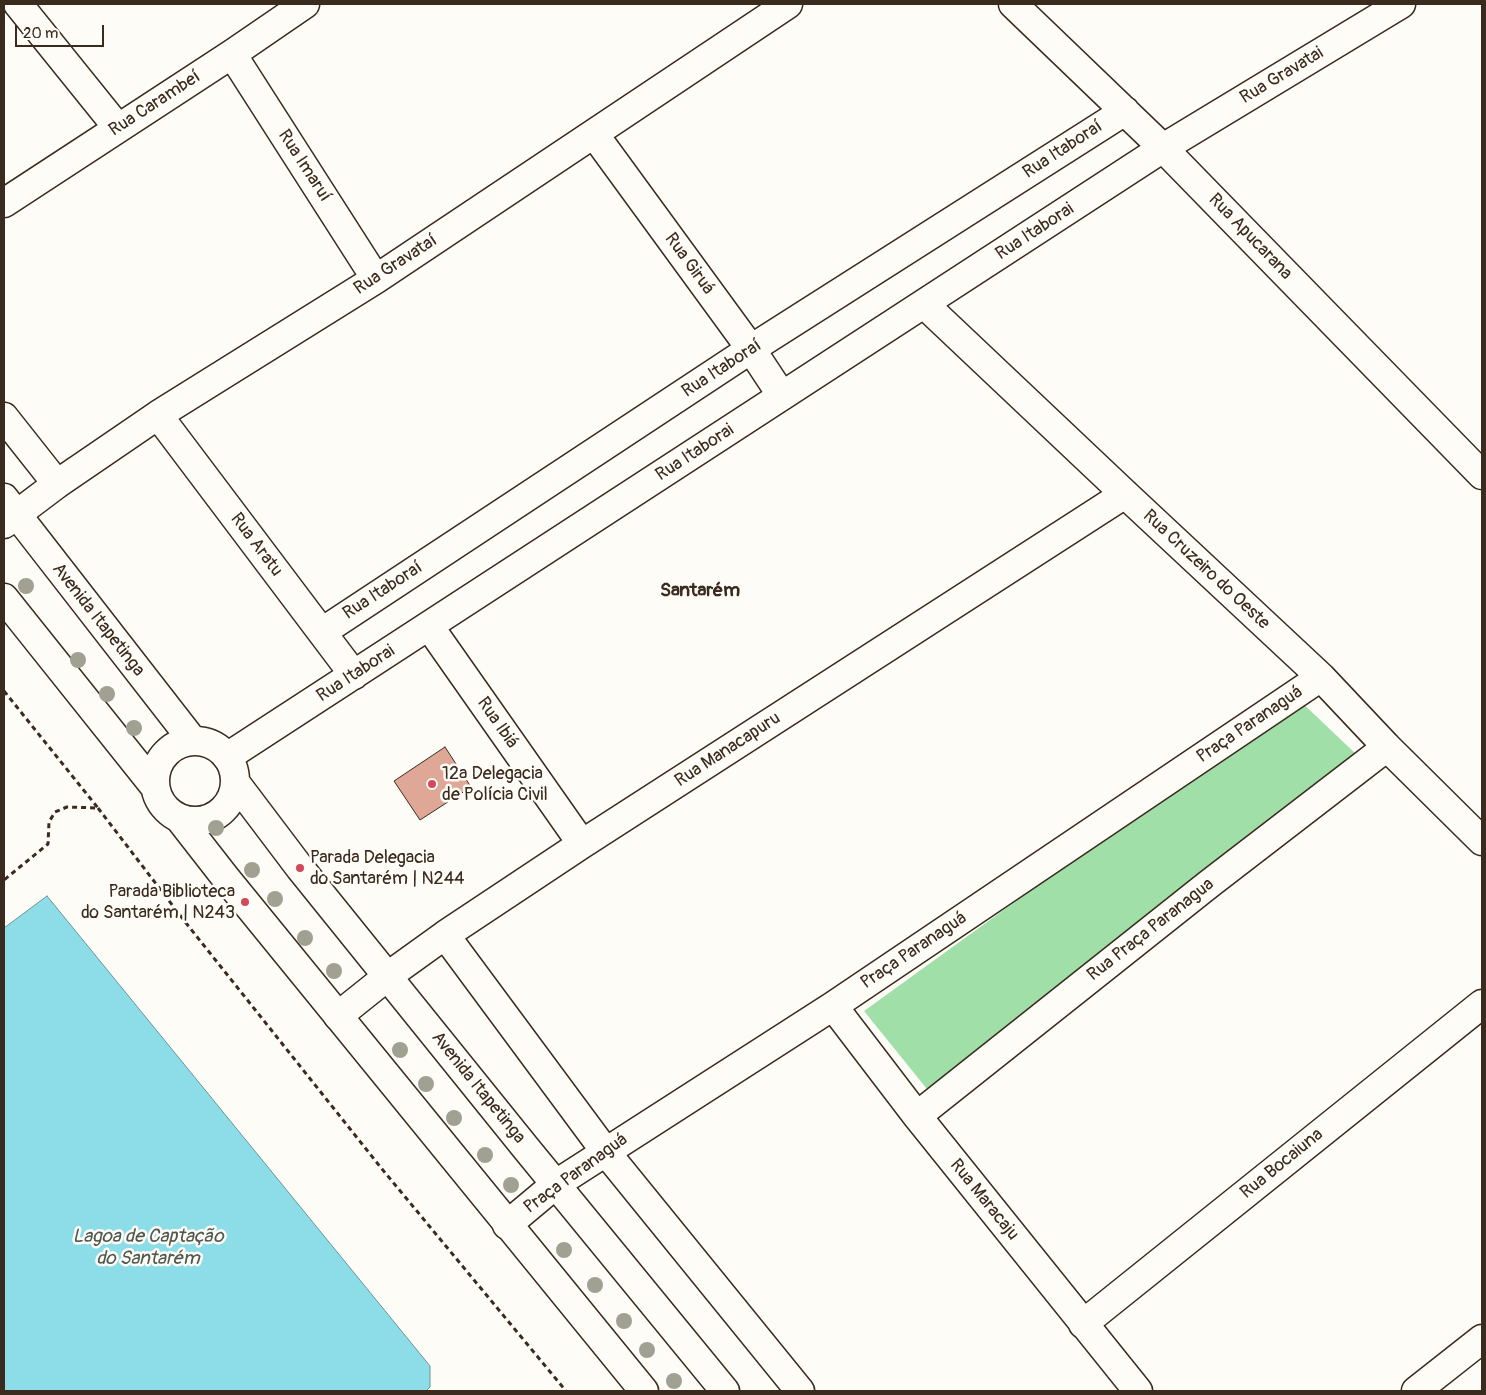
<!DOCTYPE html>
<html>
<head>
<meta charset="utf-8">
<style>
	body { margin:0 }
	#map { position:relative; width:1486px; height:1395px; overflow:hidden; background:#fdfcf7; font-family:Pangolin,sans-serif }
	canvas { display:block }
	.frame { position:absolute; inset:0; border:5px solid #3b2a1e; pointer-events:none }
	.scale { position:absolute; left:15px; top:25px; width:89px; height:22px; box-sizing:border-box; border:2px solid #3b2a1e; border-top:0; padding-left:6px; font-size:15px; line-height:18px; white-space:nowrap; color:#3b2a1e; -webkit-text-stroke:4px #fdfcf7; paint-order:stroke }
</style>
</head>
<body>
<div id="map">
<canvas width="1486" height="1395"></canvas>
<div class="frame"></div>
<div class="scale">20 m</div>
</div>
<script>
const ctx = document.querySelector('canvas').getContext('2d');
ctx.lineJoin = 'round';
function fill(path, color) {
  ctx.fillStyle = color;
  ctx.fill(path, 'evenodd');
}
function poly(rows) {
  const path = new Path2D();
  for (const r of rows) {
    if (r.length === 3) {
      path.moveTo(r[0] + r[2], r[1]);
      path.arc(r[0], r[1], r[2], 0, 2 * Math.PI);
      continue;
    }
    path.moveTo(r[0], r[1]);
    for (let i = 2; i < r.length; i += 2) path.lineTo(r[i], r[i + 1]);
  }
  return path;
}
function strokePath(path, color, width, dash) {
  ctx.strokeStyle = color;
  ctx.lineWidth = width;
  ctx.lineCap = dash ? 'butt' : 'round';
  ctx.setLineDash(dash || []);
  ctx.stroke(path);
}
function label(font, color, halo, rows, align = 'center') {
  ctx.font = font + ' Pangolin,sans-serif';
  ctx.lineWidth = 5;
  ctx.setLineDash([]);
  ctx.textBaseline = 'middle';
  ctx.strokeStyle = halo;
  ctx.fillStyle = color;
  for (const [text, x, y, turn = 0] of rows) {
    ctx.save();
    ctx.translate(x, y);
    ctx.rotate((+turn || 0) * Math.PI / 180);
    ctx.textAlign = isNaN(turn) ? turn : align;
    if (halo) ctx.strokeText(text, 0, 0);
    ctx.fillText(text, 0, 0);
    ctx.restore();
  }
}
fill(poly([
	[1297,698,1357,755,935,1099,864,1011]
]), '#a0dfa8');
const water = poly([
	[47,896,430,1366,430,1387,426,1391,4,1391,4,928,47,896]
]);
fill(water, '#8cdde7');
strokePath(water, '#6c9597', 1);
const building = poly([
	[445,747,471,787,420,820,394,781,445,747]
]);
fill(building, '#dfa896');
strokePath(building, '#3b2a1e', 1);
const minor = poly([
	[18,4,118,128],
	[1013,4,1163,148,1482,475],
	[232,54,376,279],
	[594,134,751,349,782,396],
	[4,203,232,54,305,4],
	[924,304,1125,494,1321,677,1387,747,1482,841],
	[158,415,354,675],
	[4,417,57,484],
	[4,524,57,484,158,415,376,279,788,4],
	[429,626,582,844],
	[322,632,751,349,1125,111],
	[227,757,1163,148,1401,4],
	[445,935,605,1151,800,1391],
	[833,1006,917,1116,1138,1391],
	[338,1016,388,976,445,935,582,844,1125,494],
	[917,1116,1209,884,1387,747],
	[507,1225,556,1184,833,1006,1321,677],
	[1083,1324,1482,1004],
	[1416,1391,1482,1339]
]);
const major = poly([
	[4,498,193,741],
	[4,598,155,787],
	[195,781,40],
	[235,782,300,868,525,1147,725,1391],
	[179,818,225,877,644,1391]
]);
strokePath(minor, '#3b2a1e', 31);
strokePath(major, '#3b2a1e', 31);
strokePath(poly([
	[4,691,98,808,67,807,55,812,49,822,48,844,4,880],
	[98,808,186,923,382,1169,566,1391]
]), '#3b2a1e', 3, [5, 4]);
strokePath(minor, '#fdfcf7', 28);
strokePath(major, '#fdfcf7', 28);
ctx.fillStyle = '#a0a192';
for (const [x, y] of [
	[26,586],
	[78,660],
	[107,694],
	[134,728],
	[216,828],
	[252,870],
	[275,899],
	[305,938],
	[334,971],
	[400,1050],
	[426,1084],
	[454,1118],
	[485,1155],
	[511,1185],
	[564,1250],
	[595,1285],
	[624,1321],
	[647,1350],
	[674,1381]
]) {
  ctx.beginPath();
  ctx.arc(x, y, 8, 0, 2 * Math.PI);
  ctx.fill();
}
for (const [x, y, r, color] of [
	[432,784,5,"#d1495b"],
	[300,868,5,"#d1495b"],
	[245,902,5,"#d1495b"]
]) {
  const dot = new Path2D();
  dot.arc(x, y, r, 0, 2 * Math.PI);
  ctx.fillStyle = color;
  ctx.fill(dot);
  strokePath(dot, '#fdfcf7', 2);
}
label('18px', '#3b2a1e', '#fdfcf7', [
	["Rua Gravatai",1282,76,-31],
	["Rua Carambeí",155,104,-33],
	["Rua Itaboraí",1063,150,-33],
	["Rua Imaruí",304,166,57],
	["Rua Itaborai",1035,232,-33],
	["Rua Apucarana",1250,237,46],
	["Rua Giruá",689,264,54],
	["Rua Gravataí",396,265,-33],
	["Rua Itaboraí",722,369,-33],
	["Rua Itaborai",695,453,-33],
	["Rua Aratu",256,545,53],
	["Rua Cruzeiro do Oeste",1206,570,43],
	["Rua Itaboraí",383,591,-33],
	["Avenida Itapetinga",98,620,52],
	["Rua Itaborai",356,674,-33],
	["Rua Ibiá",497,723,55],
	["Praça Paranaguá",1250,725,-34],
	["Rua Manacapuru",728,750,-33],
	["Rua Praça Paranagua",1151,930,-38],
	["Praça Paranaguá",914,951,-34],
	["Avenida Itapetinga",478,1088,51],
	["Rua Bocaiuna",1282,1164,-39],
	["Praça Paranaguá",576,1174,-36],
	["Rua Maracaju",984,1200,51]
]);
label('18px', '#3b2a1e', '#fdfcf7', [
	["12ª Delegacia",442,774],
	["de Polícia Civil",442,795],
	["Parada Delegacia",310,858],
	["do Santarém | N244",310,879],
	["Parada Biblioteca",235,892,"right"],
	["do Santarém | N243",235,913,"right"]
], 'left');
label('bold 19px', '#3b2a1e', '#fdfcf7', [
	["Santarém",700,591]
]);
label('italic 19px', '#4f5750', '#fdfcf7', [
	["Lagoa de Captação",148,1237],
	["do Santarém",148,1259]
]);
</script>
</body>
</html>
